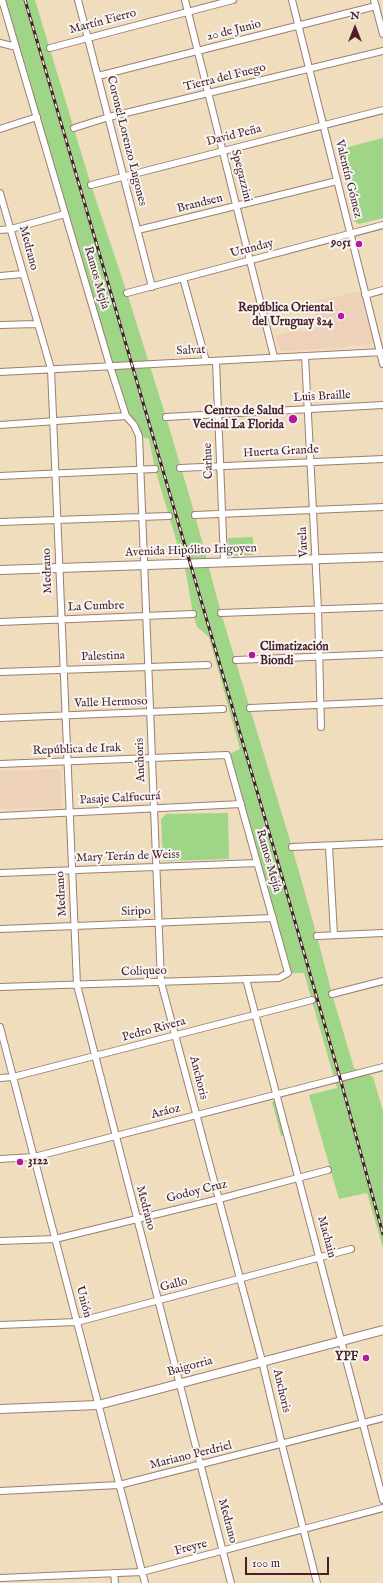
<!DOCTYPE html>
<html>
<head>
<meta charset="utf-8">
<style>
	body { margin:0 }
	#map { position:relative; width:383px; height:1583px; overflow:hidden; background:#f0ddbd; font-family:"IM FELL English",serif }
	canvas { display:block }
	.north { position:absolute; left:335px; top:8px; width:40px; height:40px; -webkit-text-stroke:3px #f6f6f2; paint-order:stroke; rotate:0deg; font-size:11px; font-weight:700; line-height:16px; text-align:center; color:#4a1f2b }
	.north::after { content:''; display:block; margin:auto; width:14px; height:18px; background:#4a1f2b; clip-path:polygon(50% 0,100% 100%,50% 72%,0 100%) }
	.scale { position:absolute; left:245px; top:1557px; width:84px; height:18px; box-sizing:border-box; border:2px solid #4a1f2b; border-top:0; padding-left:5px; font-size:12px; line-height:14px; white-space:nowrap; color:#4a1f2b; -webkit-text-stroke:3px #f6f6f2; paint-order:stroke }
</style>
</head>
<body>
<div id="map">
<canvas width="383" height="1583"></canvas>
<div class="north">N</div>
<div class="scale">100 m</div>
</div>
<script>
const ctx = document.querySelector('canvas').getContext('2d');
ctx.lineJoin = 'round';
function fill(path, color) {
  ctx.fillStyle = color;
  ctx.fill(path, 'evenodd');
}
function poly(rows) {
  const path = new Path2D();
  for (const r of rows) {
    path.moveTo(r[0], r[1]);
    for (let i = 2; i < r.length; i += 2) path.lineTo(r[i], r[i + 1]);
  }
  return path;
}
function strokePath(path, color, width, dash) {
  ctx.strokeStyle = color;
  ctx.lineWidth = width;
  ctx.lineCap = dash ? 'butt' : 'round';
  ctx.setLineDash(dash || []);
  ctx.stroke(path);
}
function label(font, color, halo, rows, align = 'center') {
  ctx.font = font + ' "IM FELL English",serif';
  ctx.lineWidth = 4;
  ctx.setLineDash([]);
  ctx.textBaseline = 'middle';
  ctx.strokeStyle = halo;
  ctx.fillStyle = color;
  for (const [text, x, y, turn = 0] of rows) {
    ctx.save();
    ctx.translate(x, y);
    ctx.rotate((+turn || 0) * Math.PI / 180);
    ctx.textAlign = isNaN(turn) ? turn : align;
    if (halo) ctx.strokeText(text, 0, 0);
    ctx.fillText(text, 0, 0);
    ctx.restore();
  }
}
fill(poly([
	[361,291,374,344,345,346,344,348,281,351,275,335,285,334,285,332,316,330,315,301],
	[61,769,62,808,0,809,0,771]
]), '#edd2b9');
fill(poly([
	[2,0,35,0,91,185,127,293,166,417,195,515,221,613,292,847,317,936,332,994,354,1068,373,1077,383,1111,383,1248,367,1193,339,1199,309,1095,337,1088,304,973,288,973,227,755,240,749,209,637,197,627,193,614,186,573,155,469,149,439,139,436,126,416],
	[383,138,383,218,359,224,355,222,337,150],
	[253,537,253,555,229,556,228,538],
	[228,813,229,859,163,861,161,819,166,814],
	[277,1100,286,1135,281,1136,272,1102]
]), '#9fd587');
const minor = poly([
	[2,0,110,366,126,416,134,425,139,436,161,982,262,1361,282,1445,317,1583],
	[78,0,152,287],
	[185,0,274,357],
	[292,0,383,364],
	[374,0,383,34],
	[0,43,16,47],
	[50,48,233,0],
	[98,76,376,6],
	[74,128,109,117,383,51],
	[0,129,37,117],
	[91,185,383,110],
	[0,193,51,369,77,985,231,1583],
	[0,230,11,229,65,214],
	[138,230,337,181],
	[0,276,23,274],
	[183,278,206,361],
	[127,293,383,225],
	[365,295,383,290],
	[0,325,37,324],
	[305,356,318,609,321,727],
	[216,361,224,561],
	[0,372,383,352],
	[166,417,383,405],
	[0,425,126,416],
	[180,468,383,459],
	[0,476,155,469],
	[195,515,383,507],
	[0,522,169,516],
	[221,613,383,607],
	[0,622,193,614],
	[236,660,383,654],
	[0,672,208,665],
	[250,708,383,702],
	[0,718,223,709],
	[0,764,227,755,288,973,279,978,0,987],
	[0,816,241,804],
	[329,846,334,935],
	[292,847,383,843],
	[0,873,257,863],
	[0,929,273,918],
	[317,936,383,933],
	[246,979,383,1500],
	[332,994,383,981],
	[0,1027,145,1583],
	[0,1078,13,1077,312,1000],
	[0,1159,34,1157,383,1067],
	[0,1241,55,1239,219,1199,328,1170],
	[0,1325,77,1322,351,1249],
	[0,1491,119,1485,383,1418],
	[114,1573,115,1583],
	[0,1578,142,1572,383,1508]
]);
const tertiary = poly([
	[0,570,383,557],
	[0,1409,98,1405,383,1330]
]);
strokePath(minor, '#9d7e74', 8);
strokePath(tertiary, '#9d7e74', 10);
strokePath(minor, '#fff', 6);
strokePath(tertiary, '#fff', 8);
const rail = poly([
	[25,0,281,873,340,1078,383,1234]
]);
strokePath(rail, '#4a1f2b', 3);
strokePath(rail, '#f6f6f2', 1.5, [4.5]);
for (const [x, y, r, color] of [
	[359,244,4,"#b5179e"],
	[341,316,4,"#b5179e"],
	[293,419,5,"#b5179e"],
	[252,655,4,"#b5179e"],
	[20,1162,4,"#b5179e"],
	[366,1358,4,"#b5179e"]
]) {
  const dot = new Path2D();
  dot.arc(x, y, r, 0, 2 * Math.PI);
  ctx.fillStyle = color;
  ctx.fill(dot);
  strokePath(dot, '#f6f6f2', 1.5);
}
label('12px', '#4a1f2b', '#f6f6f2', [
	["Martín Fierro",103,22,-15],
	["20 de Junio",234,31,-14],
	["Tierra del Fuego",225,78,-14],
	["David Peña",234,136,-14],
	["Coronel Lorenzo Lugones",126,141,76],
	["Spegazzini",241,176,76],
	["Valentín Gómez",348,179,76],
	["Brandsen",200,204,-14],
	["Medrano",28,248,75],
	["Urunday",252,249,-15],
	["Ramos Mejía",96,278,74],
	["Salvat",191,351,-3],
	["Luis Braille",322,397,-3],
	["Huerta Grande",281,452,-3],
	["Carhue",209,461,-92],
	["Varela",304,542,-93],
	["Avenida Hipólito Irigoyen",191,551,-2],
	["Medrano",48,571,-92],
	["La Cumbre",96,607,-2],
	["Palestina",103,657,-2],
	["Valle Hermoso",111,703,-2],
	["República de Irak",77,750,-2],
	["Anchoris",141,760,-92],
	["Pasaje Calfucurá",120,799,-3],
	["Mary Terán de Weiss",128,857,-2],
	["Ramos Mejía",268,861,74],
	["Medrano",62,894,-93],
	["Siripo",136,912,-2],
	["Coliqueo",144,972,-2],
	["Pedro Rivera",154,1030,-15],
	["Anchoris",198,1078,76],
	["Aráoz",166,1112,-14],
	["Godoy Cruz",197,1192,-14],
	["Medrano",145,1208,75],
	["Machain",326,1237,75],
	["Gallo",174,1285,-15],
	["Unión",83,1302,75],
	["Baigorria",190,1367,-15],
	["Anchoris",281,1391,77],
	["Mariano Perdriel",191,1456,-14],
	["Medrano",227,1521,75],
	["Freyre",191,1548,-14]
]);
label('bold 12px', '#4a1f2b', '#f6f6f2', [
	["9051",351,244],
	["República Oriental",333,309],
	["del Uruguay 824",333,323],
	["Centro de Salud",284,412],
	["Vecinal La Florida",284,426],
	["Climatización",260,648,"left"],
	["Biondi",260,662,"left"],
	["3122",28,1162,"left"],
	["YPF",358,1358]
], 'right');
</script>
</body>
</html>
